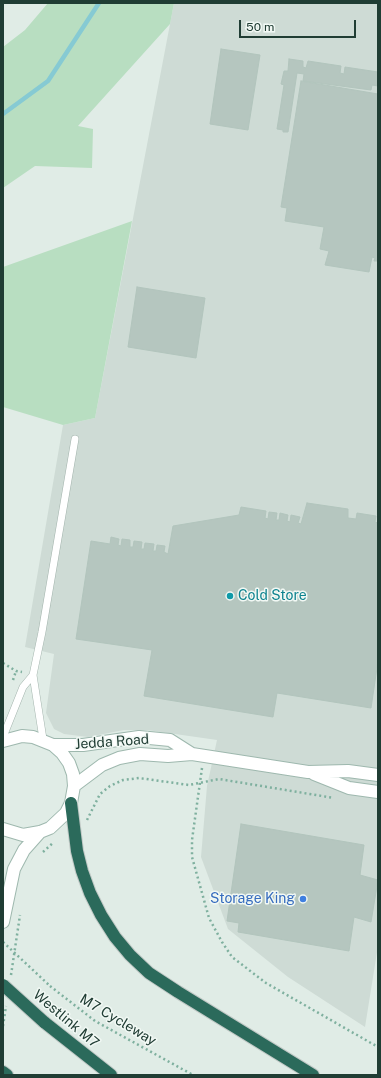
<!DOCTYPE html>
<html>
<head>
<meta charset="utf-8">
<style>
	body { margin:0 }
	#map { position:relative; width:381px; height:1078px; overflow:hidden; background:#e0ece6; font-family:"Public Sans",sans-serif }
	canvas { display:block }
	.frame { position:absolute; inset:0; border:4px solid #203d34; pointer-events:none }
	.scale { position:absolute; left:239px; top:20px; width:117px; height:18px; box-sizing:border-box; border:2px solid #203d34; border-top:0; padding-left:5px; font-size:12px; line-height:14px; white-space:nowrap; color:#203d34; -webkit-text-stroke:3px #f1f8f4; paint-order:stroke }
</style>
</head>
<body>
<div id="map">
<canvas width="381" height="1078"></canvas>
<div class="frame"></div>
<div class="scale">50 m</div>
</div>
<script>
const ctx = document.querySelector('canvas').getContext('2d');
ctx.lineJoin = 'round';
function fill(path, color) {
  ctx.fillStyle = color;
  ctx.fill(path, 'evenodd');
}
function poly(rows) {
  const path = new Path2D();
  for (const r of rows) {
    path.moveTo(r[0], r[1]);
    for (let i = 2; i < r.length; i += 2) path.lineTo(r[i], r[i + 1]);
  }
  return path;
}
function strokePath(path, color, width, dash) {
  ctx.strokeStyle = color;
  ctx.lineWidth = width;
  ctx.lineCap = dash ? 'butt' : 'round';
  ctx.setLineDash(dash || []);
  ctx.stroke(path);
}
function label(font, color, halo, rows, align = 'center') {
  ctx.font = font + ' "Public Sans",sans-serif';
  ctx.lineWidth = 3;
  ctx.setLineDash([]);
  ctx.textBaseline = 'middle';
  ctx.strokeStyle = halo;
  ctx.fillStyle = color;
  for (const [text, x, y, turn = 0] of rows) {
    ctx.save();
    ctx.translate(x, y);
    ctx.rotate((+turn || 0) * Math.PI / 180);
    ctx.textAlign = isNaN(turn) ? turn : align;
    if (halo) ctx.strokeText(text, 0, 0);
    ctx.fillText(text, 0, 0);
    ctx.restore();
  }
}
fill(poly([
	[174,3,378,3,378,946,365,1027,288,977,228,929,201,857,207,786,217,740,147,730,124,730,88,737,64,734,54,729,46,713,54,654,25,647,63,425,95,418]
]), '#cedbd5');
fill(poly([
	[48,3,174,3,170,24,78,126,93,129,92,168,35,166,3,188,3,47,25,30],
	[132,221,95,418,63,425,3,407,3,267]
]), '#b8dec1');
strokePath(poly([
	[3,114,48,81,99,3]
]), '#86cad3', 4.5);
const building = poly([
	[221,49,260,55,248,130,210,124,221,49],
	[289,59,303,61,303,67,306,68,308,61,341,66,340,73,344,74,345,67,378,72,378,86,372,85,371,90,303,81,304,74,297,73,288,132,283,132,283,130,277,129,284,85,281,84,284,71,288,71,289,59],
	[301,81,378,94,378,261,374,261,375,258,372,257,369,272,325,265,329,251,320,249,324,227,285,221,287,208,281,207,301,81],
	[137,287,205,298,196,358,128,347,137,287],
	[307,503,348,509,348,518,356,519,357,513,376,516,375,522,378,523,378,661,371,708,277,693,273,717,144,696,152,650,76,639,91,541,110,544,111,537,119,539,118,545,121,546,122,539,130,540,130,547,133,547,134,541,142,542,141,549,144,549,145,543,154,544,153,551,156,551,157,545,165,546,164,552,168,554,173,526,239,515,241,507,266,511,265,518,268,519,269,512,277,513,276,520,279,520,280,513,288,515,287,521,290,522,291,515,300,517,298,523,301,524,307,503],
	[241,824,364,845,360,875,378,880,371,922,354,917,349,951,238,932,239,923,227,921,241,824]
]);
fill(building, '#b5c6bf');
strokePath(building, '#b2c5bd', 1);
const lane = poly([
	[3,737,23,687,33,675],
	[43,739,33,675,42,632,75,439]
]);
const secondary = poly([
	[3,741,22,736,33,737,53,745,62,753,69,763,73,774,74,786,71,803,66,813,50,828,40,832,23,835,3,829],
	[53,745,83,745,139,737,170,740,192,754],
	[314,774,349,788,378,792],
	[74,786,102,765,119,758,140,754,168,756,192,754,308,772,348,771,378,775],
	[3,922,14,869,24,850,40,832]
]);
const highway = poly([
	[71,803,77,851,82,871,90,893,101,915,115,937,130,955,149,973,178,992,313,1075],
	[44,1022,111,1075],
	[3,1072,7,1075]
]);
strokePath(lane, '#a3b4ad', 8);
strokePath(secondary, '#9eb8ae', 14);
strokePath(highway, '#c1c9c6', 14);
strokePath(poly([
	[3,663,16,671,22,672],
	[13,680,16,671],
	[202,768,192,840,192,857,209,918,222,942,232,957,266,983,378,1047],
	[87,820,100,794,110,786,123,780,139,778,189,785,219,779,334,798],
	[43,852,54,842],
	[11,975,20,915],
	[50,986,95,1021,193,1075],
	[3,1026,6,1006]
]), '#7fb09f', 2.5, [2, 3]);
strokePath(lane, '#fff', 7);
strokePath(secondary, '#fff', 12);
strokePath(highway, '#2b6a5b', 12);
const highwayBridge = poly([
	[3,985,44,1022]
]);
strokePath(highwayBridge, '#c1c9c6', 14, []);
strokePath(poly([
	[3,942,50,986]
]), '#7fb09f', 2.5, [2, 3]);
strokePath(highwayBridge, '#2b6a5b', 12);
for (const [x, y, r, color] of [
	[230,596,4,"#0f9aa8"],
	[303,899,4,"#3f7fe0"]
]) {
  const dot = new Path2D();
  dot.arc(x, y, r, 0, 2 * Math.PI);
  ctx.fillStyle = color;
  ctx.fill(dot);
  strokePath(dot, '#f1f8f4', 1.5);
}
label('14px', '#0d838f', '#f1f8f4', [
	["Cold Store",238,596]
], 'left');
label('14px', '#203d34', '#f1f8f4', [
	["Jedda Road",112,742,-4],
	["Westlink M7",66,1019,40],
	["M7 Cycleway",118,1020,31]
]);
label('14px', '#366cbe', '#f1f8f4', [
	["Storage King",295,899]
], 'right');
</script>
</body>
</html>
